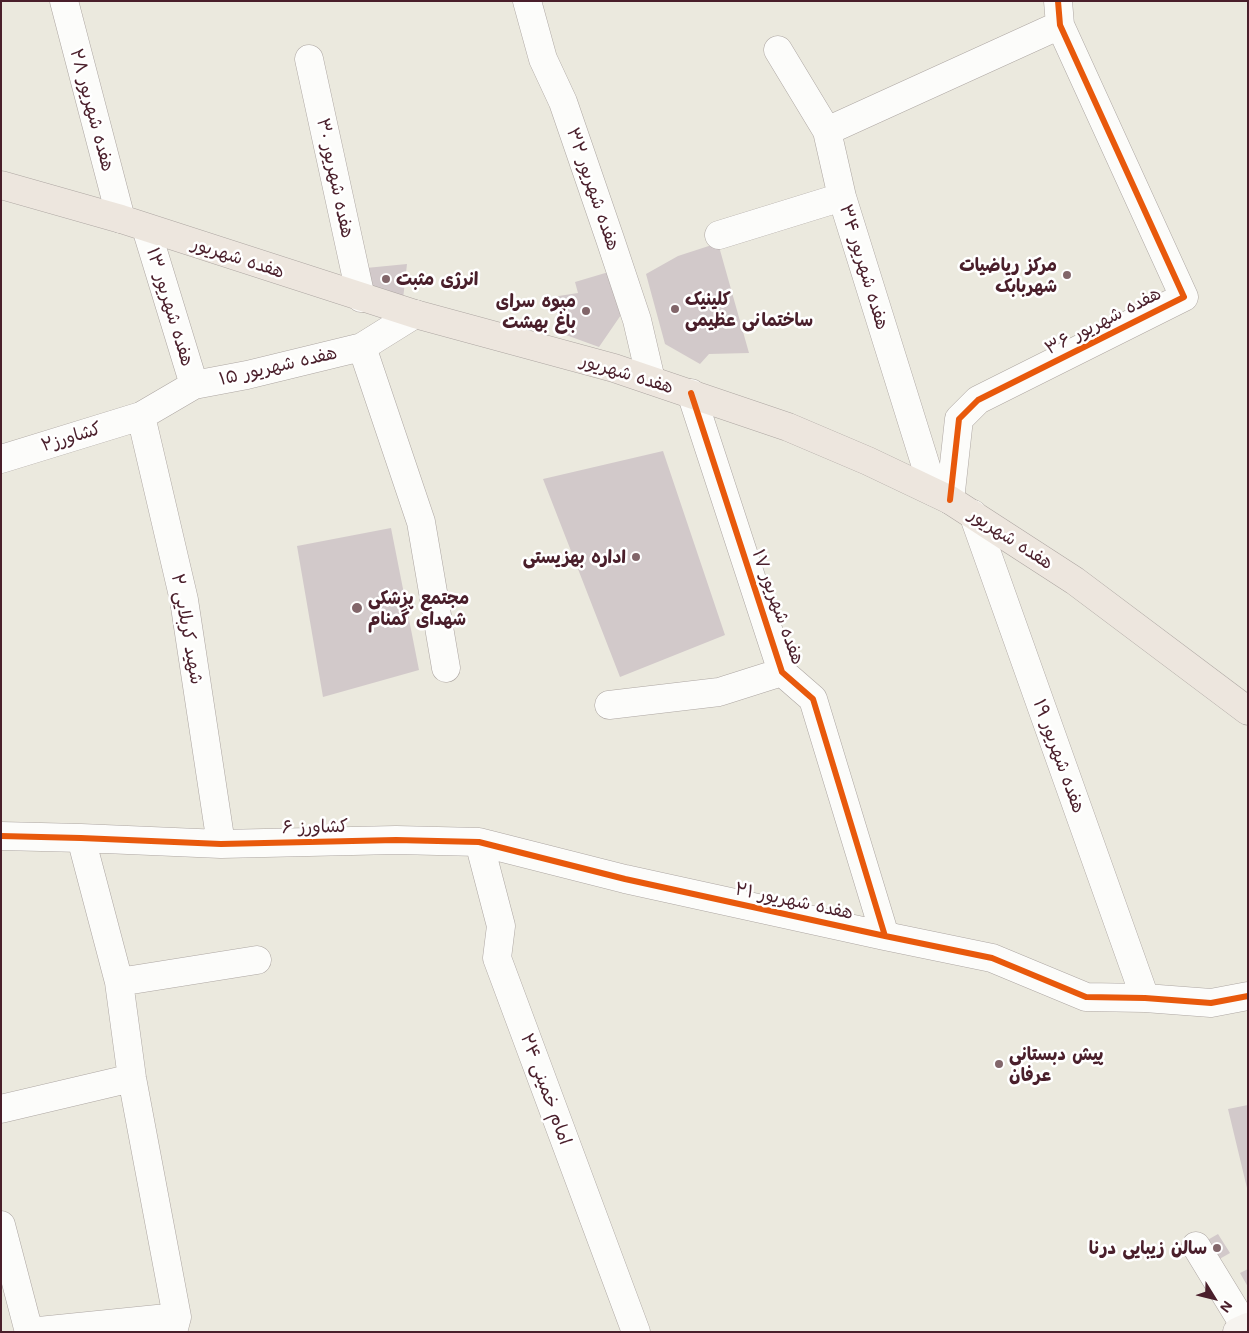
<!DOCTYPE html>
<html>
<head>
<meta charset="utf-8">
<style>
	body { margin:0 }
	#map { position:relative; width:1249px; height:1333px; overflow:hidden; background:#ebe9de; font-family:Mali,sans-serif }
	canvas { display:block }
	.frame { position:absolute; inset:0; border:2px solid #4a1f2b; pointer-events:none }
	.north { position:absolute; left:1189px; top:1273px; width:50px; height:50px; -webkit-text-stroke:4px #fff; paint-order:stroke; rotate:126deg; font-size:14px; font-weight:700; line-height:20px; text-align:center; color:#4a1f2b }
	.north::after { content:''; display:block; margin:auto; width:18px; height:22px; background:#4a1f2b; clip-path:polygon(50% 0,100% 100%,50% 72%,0 100%) }
</style>
</head>
<body>
<div id="map">
<canvas width="1249" height="1333"></canvas>
<div class="frame"></div>
<div class="north">N</div>
</div>
<script>
const ctx = document.querySelector('canvas').getContext('2d');
ctx.lineJoin = 'round';
function fill(path, color) {
  ctx.fillStyle = color;
  ctx.fill(path, 'evenodd');
}
function poly(rows) {
  const path = new Path2D();
  for (const r of rows) {
    path.moveTo(r[0], r[1]);
    for (let i = 2; i < r.length; i += 2) path.lineTo(r[i], r[i + 1]);
  }
  return path;
}
function strokePath(path, color, width, dash) {
  ctx.strokeStyle = color;
  ctx.lineWidth = width;
  ctx.lineCap = dash ? 'butt' : 'round';
  ctx.setLineDash(dash || []);
  ctx.stroke(path);
}
function label(font, color, halo, rows, align = 'center') {
  ctx.font = font + ' Mali,"Playpen Sans Arabic",sans-serif';
  ctx.lineWidth = 5;
  ctx.setLineDash([]);
  ctx.textBaseline = 'middle';
  ctx.strokeStyle = halo;
  ctx.fillStyle = color;
  for (const [text, x, y, turn = 0] of rows) {
    ctx.save();
    ctx.translate(x, y);
    ctx.rotate((+turn || 0) * Math.PI / 180);
    ctx.textAlign = isNaN(turn) ? turn : align;
    if (halo) ctx.strokeText(text, 0, 0);
    ctx.fillText(text, 0, 0);
    ctx.restore();
  }
}
fill(poly([
	[718,243,749,353,709,354,700,364,665,344,646,274,678,256],
	[407,264,403,299,368,290,366,268],
	[612,271,623,312,599,347,555,331,565,315,544,309,552,297,578,293,575,282],
	[663,451,725,635,620,677,543,479],
	[391,528,419,670,323,697,297,546],
	[1248,1105,1248,1188,1247,1188,1228,1109],
	[1218,1234,1230,1253,1216,1261,1204,1242],
	[1248,1269,1248,1287,1240,1273]
]), '#d2c9ca');
const minor = poly([
	[64,1,121,219],
	[527,1,543,59,563,102,610,239,637,320,651,380],
	[778,50,827,131,842,197,934,492],
	[309,59,361,298],
	[827,131,1060,25],
	[146,228,194,385],
	[719,235,842,197],
	[362,347,421,522,446,668],
	[691,393,782,672,813,699,885,936],
	[141,416,184,600,221,844],
	[1,459,141,416,194,385,247,375,362,347,415,314],
	[950,500,959,419,978,400,1184,297,1060,25,1058,1],
	[973,514,1145,998],
	[609,705,719,692,782,672],
	[1,836,81,838,221,844,396,840,479,842,625,879,885,936,992,958,1086,997,1145,998,1211,1003,1248,996],
	[81,838,119,982,132,1078,177,1317,173,1332],
	[479,842,501,926,497,958,636,1332],
	[119,982,257,960],
	[1,1109,132,1078],
	[1,1225,29,1332],
	[1196,1246,1246,1328],
	[29,1332,177,1317]
]);
const secondary = poly([
	[1237,1332,1248,1327]
]);
const primary = poly([
	[1,185,121,219,415,314,614,368,788,427,868,461,950,500,1075,581,1248,711]
]);
strokePath(minor, '#ada6a2', 29);
strokePath(secondary, '#ada6a2', 29);
strokePath(primary, '#ada6a2', 29);
strokePath(minor, '#fcfcfa', 28);
strokePath(secondary, '#f6f3ef', 28);
strokePath(primary, '#ede6de', 28);
strokePath(poly([
	[691,393,782,672,813,699,885,936],
	[950,500,959,419,978,400,1184,297,1060,25,1058,1],
	[1,836,81,838,221,844,396,840,479,842,625,879,885,936,992,958,1086,997,1145,998,1211,1003,1248,996]
]), '#e8590c', 6);
for (const [x, y, r, color] of [
	[1067,275,5,"#82666a"],
	[386,279,5,"#82666a"],
	[675,309,5,"#82666a"],
	[586,311,5,"#82666a"],
	[636,557,5,"#82666a"],
	[357,608,6,"#82666a"],
	[999,1064,5,"#82666a"],
	[1217,1248,5,"#82666a"]
]) {
  const dot = new Path2D();
  dot.arc(x, y, r, 0, 2 * Math.PI);
  ctx.fillStyle = color;
  ctx.fill(dot);
  strokePath(dot, '#fff', 2);
}
label('18px', '#4a1f2b', '#fff', [
	["هفده شهریور ۲۸",92,110,75],
	["هفده شهریور ۳۰",335,178,78],
	["هفده شهریور ۳۲",593,189,71],
	["هفده شهریور",238,258,18],
	["هفده شهریور ۳۴",864,267,73],
	["هفده شهریور ۱۳",170,307,73],
	["هفده شهریور ۳۶",1103,321,-27],
	["هفده شهریور ۱۵",278,366,-13],
	["هفده شهریور",627,374,17],
	["کشاورز۲",71,437,-17],
	["هفده شهریور",1011,539,33],
	["هفده شهریور ۱۷",778,607,70],
	["شهید کربلایی ۲",187,629,80],
	["هفده شهریور ۱۹",1059,756,70],
	["کشاورز ۶",315,827,-1],
	["هفده شهریور ۲۱",794,901,12],
	["امام خمینی ۲۴",546,1089,70]
]);
label('bold 18px', '#4a1f2b', '#fff', [
	["مرکز ریاضیات",1057,265],
	["شهربابک",1057,286],
	["انرژی مثبت",396,279,"left"],
	["کلینیک",685,299,"left"],
	["ساختمانی عظیمی",685,320,"left"],
	["میوه سرای",576,301],
	["باغ بهشت",576,322],
	["اداره بهزیستی",626,557],
	["مجتمع پزشکی",368,598,"left"],
	["شهدای گمنام",368,619,"left"],
	["پیش دبستانی",1009,1054,"left"],
	["عرفان",1009,1075,"left"],
	["سالن زیبایی درنا",1207,1248]
], 'right');
</script>
</body>
</html>
